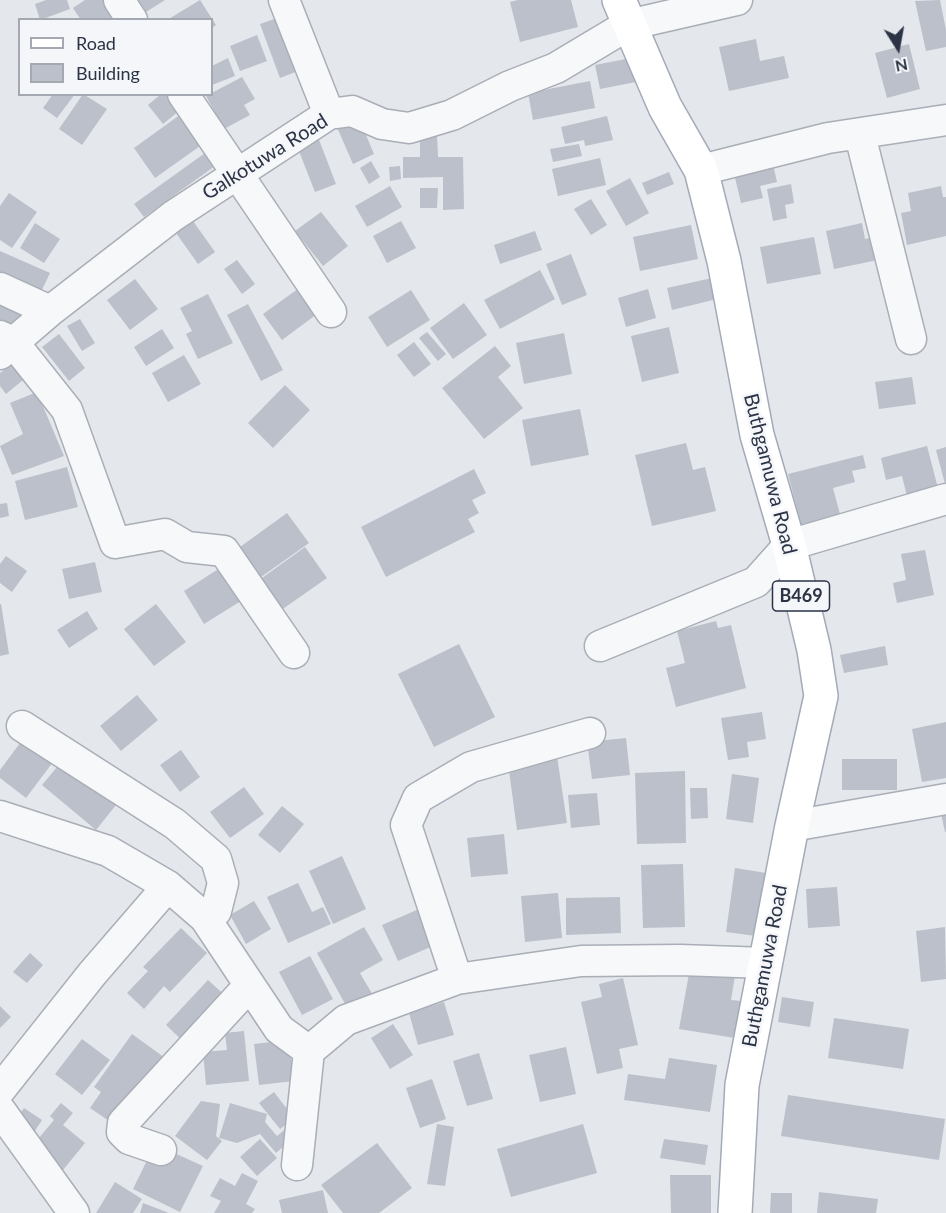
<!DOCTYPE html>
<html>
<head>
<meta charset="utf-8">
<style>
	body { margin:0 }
	#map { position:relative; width:946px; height:1213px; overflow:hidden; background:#e4e7ec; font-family:Lato,sans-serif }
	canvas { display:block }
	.legend { position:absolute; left:18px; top:18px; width:195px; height:78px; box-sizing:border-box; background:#f4f6f9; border:2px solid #a4a8b1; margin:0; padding:8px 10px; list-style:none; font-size:18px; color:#2b3445 }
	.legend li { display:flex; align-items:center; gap:12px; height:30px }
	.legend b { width:30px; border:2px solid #a4a8b1 }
	.north { position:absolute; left:868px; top:18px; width:60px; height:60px; -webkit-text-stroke:4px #f4f6f9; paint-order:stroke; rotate:169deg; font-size:16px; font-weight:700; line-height:24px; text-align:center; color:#2b3445 }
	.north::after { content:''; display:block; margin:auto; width:21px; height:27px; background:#2b3445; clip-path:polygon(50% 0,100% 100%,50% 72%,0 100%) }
</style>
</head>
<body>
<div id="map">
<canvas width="946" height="1213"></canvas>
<ul class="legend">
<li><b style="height:8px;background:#fff"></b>Road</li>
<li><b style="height:16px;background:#bbc0ca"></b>Building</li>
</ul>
<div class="north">N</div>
</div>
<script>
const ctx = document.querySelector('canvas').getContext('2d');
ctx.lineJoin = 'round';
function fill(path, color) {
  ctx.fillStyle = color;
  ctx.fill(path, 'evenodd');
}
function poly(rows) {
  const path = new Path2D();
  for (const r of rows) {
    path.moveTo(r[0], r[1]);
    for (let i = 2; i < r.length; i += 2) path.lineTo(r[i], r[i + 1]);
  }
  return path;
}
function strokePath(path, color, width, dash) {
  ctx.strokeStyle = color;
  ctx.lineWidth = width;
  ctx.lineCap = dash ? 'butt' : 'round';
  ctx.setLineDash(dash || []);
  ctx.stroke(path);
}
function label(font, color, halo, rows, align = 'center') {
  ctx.font = font + ' Lato,sans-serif';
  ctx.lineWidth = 5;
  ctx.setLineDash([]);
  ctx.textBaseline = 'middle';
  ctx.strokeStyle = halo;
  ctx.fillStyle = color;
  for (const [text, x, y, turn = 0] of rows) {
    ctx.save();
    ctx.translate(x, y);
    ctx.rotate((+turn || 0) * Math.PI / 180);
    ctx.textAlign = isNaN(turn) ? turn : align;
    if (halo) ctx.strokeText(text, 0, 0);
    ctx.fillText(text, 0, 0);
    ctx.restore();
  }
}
fill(poly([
	[46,0,67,0,70,9,40,20,35,4],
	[85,0,107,0,120,20,81,20,73,8],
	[138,0,165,0,146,12],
	[200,0,216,25,212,28,212,20,167,20],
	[518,0,571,0,578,27,520,42,510,2],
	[940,0,946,30,946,47,926,51,915,1],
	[283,16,303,69,280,78,260,24],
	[257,35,267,61,240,71,230,46],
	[756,39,760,61,784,56,789,78,729,91,719,47],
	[909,44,920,89,887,98,875,53],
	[228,58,235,76,212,85,212,66],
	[631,58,636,82,600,89,595,65],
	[242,77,255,99,244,105,250,115,224,129,206,96],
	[590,81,595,108,533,120,528,93],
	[53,94,75,94,57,118,43,108],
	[83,94,107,109,82,145,59,129],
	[161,94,174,94,184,107,163,124,148,105],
	[188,109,210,139,155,178,134,148],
	[358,116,374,154,353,164,336,125],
	[607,116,613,140,585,146,584,140,565,144,561,127],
	[316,132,336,184,315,192,295,141],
	[420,135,437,135,438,157,463,157,464,209,443,210,443,177,403,178,403,157,420,157],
	[579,144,582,156,553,162,550,149],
	[212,148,222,161,144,217,134,204],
	[600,158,606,185,558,196,552,169],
	[772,160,777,182,760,186,763,198,741,203,733,169],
	[371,161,380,177,369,184,360,168],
	[400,166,401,179,390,181,389,167],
	[669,172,674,184,647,195,642,183],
	[630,178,649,213,626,226,606,191],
	[791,184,794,203,785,205,787,218,773,221,767,189],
	[390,186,402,207,367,227,355,206],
	[941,186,943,197,946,197,946,236,907,245,901,213,911,211,908,193],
	[420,188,438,188,437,208,420,208],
	[9,193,37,212,12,248,0,240,0,206],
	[591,199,607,225,591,235,574,209],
	[321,212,348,246,323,266,295,231],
	[193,221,215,252,198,264,176,233],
	[401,221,416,248,387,263,373,236],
	[35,223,60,239,44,263,20,248],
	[862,223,865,239,879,236,883,259,834,269,826,231],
	[691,225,698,259,640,271,633,237],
	[535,231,542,250,500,264,494,245],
	[814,237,821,274,767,284,760,247],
	[0,251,50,273,39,296,0,279],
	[571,254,587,295,562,305,546,264],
	[237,260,255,284,242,294,224,269],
	[540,270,555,299,500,329,484,300],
	[712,278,717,299,672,310,667,288],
	[135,279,158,309,130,330,107,300],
	[302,286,321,311,282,340,263,314],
	[648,289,656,318,626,327,618,298],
	[411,290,430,320,387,347,368,317],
	[0,293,30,307,19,332,0,324],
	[208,294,233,343,198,359,186,334,192,331,180,308],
	[464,303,487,335,453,359,430,328],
	[248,304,283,370,261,381,227,315],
	[80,319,95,343,82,351,67,326],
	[669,327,679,373,642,382,631,336],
	[162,329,174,348,146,366,134,347],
	[427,332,446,354,438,361,419,338],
	[564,333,572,374,524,384,516,343],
	[59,334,85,368,69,381,42,347],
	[414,342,431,364,414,377,397,355],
	[495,346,511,366,498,377,523,408,484,439,442,388],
	[184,355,201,384,168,402,152,373],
	[17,360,29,375,6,394,0,386,0,373],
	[912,377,916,404,879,409,875,382],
	[285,385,310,410,273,448,248,423],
	[37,392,64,456,12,475,0,446,23,434,10,403],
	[580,409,589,455,531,466,522,420],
	[686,443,693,470,705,467,716,511,652,526,635,455],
	[927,446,939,492,908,500,902,476,886,480,881,458],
	[946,447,946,484,945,484,936,450],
	[863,455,866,468,852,471,855,482,833,488,841,518,802,528,788,474],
	[67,467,78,507,25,520,15,481],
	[474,469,486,493,472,500,479,513,468,519,475,532,386,577,361,527],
	[7,503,9,516,0,518,0,504],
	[287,513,309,543,254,582,233,552],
	[305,547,327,578,277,613,255,583],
	[925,550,934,595,897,603,893,583,906,580,901,554],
	[6,556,27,571,12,592,0,583,0,564],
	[95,562,102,592,69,599,62,569],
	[220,568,241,601,204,624,184,591],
	[1,604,9,654,0,656,0,604],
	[156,604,186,642,154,666,124,629],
	[87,611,98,629,69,648,57,630],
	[716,621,718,628,731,625,746,688,676,707,666,668,685,663,677,631],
	[459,644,495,717,434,747,398,674],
	[885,646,888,665,844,673,840,655],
	[137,695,158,720,121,751,100,726],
	[762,712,766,739,747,742,749,757,728,760,721,718],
	[946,722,946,778,922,782,912,729],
	[626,738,630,775,592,779,587,742],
	[23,739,53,762,26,798,0,778,0,770],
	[181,750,200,777,180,792,160,765],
	[557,756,567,823,517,830,508,763],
	[842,759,897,759,897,790,842,790],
	[63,760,116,805,96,830,42,785],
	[685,771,686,843,637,844,635,773],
	[732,774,759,778,753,823,726,819],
	[244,787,264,814,230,838,210,812],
	[690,788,707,788,708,818,691,819],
	[597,793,600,825,571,828,568,795],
	[282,806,304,824,280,853,258,835],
	[946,808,946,832,945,832,940,809],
	[504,834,508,874,471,877,467,838],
	[342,856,366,909,333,924,309,871],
	[683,864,685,927,643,928,641,865],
	[735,868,766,873,756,936,726,932],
	[298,883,312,912,323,907,331,924,288,943,267,897],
	[837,887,840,926,808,928,806,889],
	[558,893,562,938,525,942,521,896],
	[620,897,621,933,566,935,566,898],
	[254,901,271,929,246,944,230,915],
	[426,906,442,942,398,961,382,925],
	[364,927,383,960,360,973,374,997,349,1011,317,953],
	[945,927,946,979,921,982,916,931],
	[181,928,207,953,170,992,164,986,144,1009,127,993,148,971,143,967],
	[30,953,43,965,27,983,13,972],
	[310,956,333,999,302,1015,279,972],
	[690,968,735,976,731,1000,741,1001,735,1038,679,1029],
	[623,978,638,1045,619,1049,623,1068,597,1074,581,1002,602,997,599,984],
	[208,980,230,1000,187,1045,166,1025],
	[782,997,814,1002,810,1027,778,1022],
	[444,1002,454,1035,418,1045,409,1013],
	[0,1006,11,1017,0,1028],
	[834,1018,909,1029,903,1069,828,1058],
	[393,1024,413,1055,390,1069,371,1038],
	[244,1031,249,1081,206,1085,203,1052,227,1050,225,1033],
	[132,1034,168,1060,109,1121,90,1108,101,1092,94,1087],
	[82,1039,110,1060,82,1095,55,1074],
	[289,1040,294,1081,259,1085,254,1044],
	[566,1047,576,1094,540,1102,529,1055],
	[479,1053,493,1099,467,1106,453,1061],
	[669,1058,717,1065,710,1112,624,1100,628,1074,665,1079],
	[432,1079,446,1119,420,1128,406,1088],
	[274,1092,294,1118,280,1129,259,1103],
	[788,1095,945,1119,939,1160,781,1136],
	[201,1101,220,1104,216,1136,222,1141,207,1160,175,1136],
	[61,1103,73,1113,63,1125,85,1143,63,1170,39,1151,38,1139,54,1120,50,1116],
	[230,1103,267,1114,265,1122,277,1136,289,1126,297,1135,276,1153,260,1134,237,1143,219,1138],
	[24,1108,42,1120,29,1140,17,1118],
	[437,1124,454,1127,445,1186,427,1184],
	[583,1124,597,1173,511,1197,497,1149],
	[260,1139,277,1158,257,1176,240,1157],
	[664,1139,708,1145,705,1165,660,1158],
	[377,1143,412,1188,379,1213,343,1213,321,1185],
	[152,1150,172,1152,203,1166,180,1212,133,1189],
	[242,1173,258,1181,246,1204,255,1209,252,1213,214,1213,221,1201,210,1196,220,1178,235,1186],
	[670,1175,711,1175,711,1213,671,1213],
	[115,1182,142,1199,133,1213,96,1213],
	[323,1190,328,1213,282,1213,279,1200],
	[819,1192,878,1199,876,1213,817,1213],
	[771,1193,792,1193,792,1213,770,1213],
	[143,1203,169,1213,140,1213]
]), '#bbc0ca');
const minor = poly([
	[119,0,132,20],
	[284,0,329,114],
	[183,94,331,312],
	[860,135,911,339],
	[701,170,828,138,946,120],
	[0,288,50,311],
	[0,336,13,342,67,410,115,543,165,534,187,547,224,551,294,653],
	[0,354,50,311,173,216,329,114,352,111,382,124,409,128,452,115,510,86,556,68,628,25,737,0],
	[600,646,756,582,789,545,946,499],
	[22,726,175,824,216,859,223,883,216,911,205,918],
	[0,816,108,851,168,886,205,918,279,1029,309,1051],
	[792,826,946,799],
	[457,979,406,825,418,798,471,767,590,733],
	[0,1090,92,974,168,886],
	[0,1110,74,1213],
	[161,1150,129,1139,122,1132,123,1123,249,986],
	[297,1165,309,1051,346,1020,457,979,581,961,680,960,766,963]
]);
const major = poly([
	[619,0,665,107,701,170,724,261,757,435,789,545,814,650,821,696,792,826,742,1085,735,1213]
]);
strokePath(minor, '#a9aeb7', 33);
strokePath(major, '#a3abb8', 36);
strokePath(minor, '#f7f8fa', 30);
strokePath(major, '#fff', 33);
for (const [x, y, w] of [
	[801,596,57]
]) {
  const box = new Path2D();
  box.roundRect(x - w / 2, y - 15, w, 30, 4.5);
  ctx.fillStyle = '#f4f6f9';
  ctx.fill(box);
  strokePath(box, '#2b3445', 1.5);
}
label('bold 18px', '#2b3445', null, [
	["B469",801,596]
]);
label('20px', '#2b3445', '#f4f6f9', [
	["Galkotuwa Road",265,157,-32],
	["Buthgamuwa Road",770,474,76],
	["Buthgamuwa Road",765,966,-79]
]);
</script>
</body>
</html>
